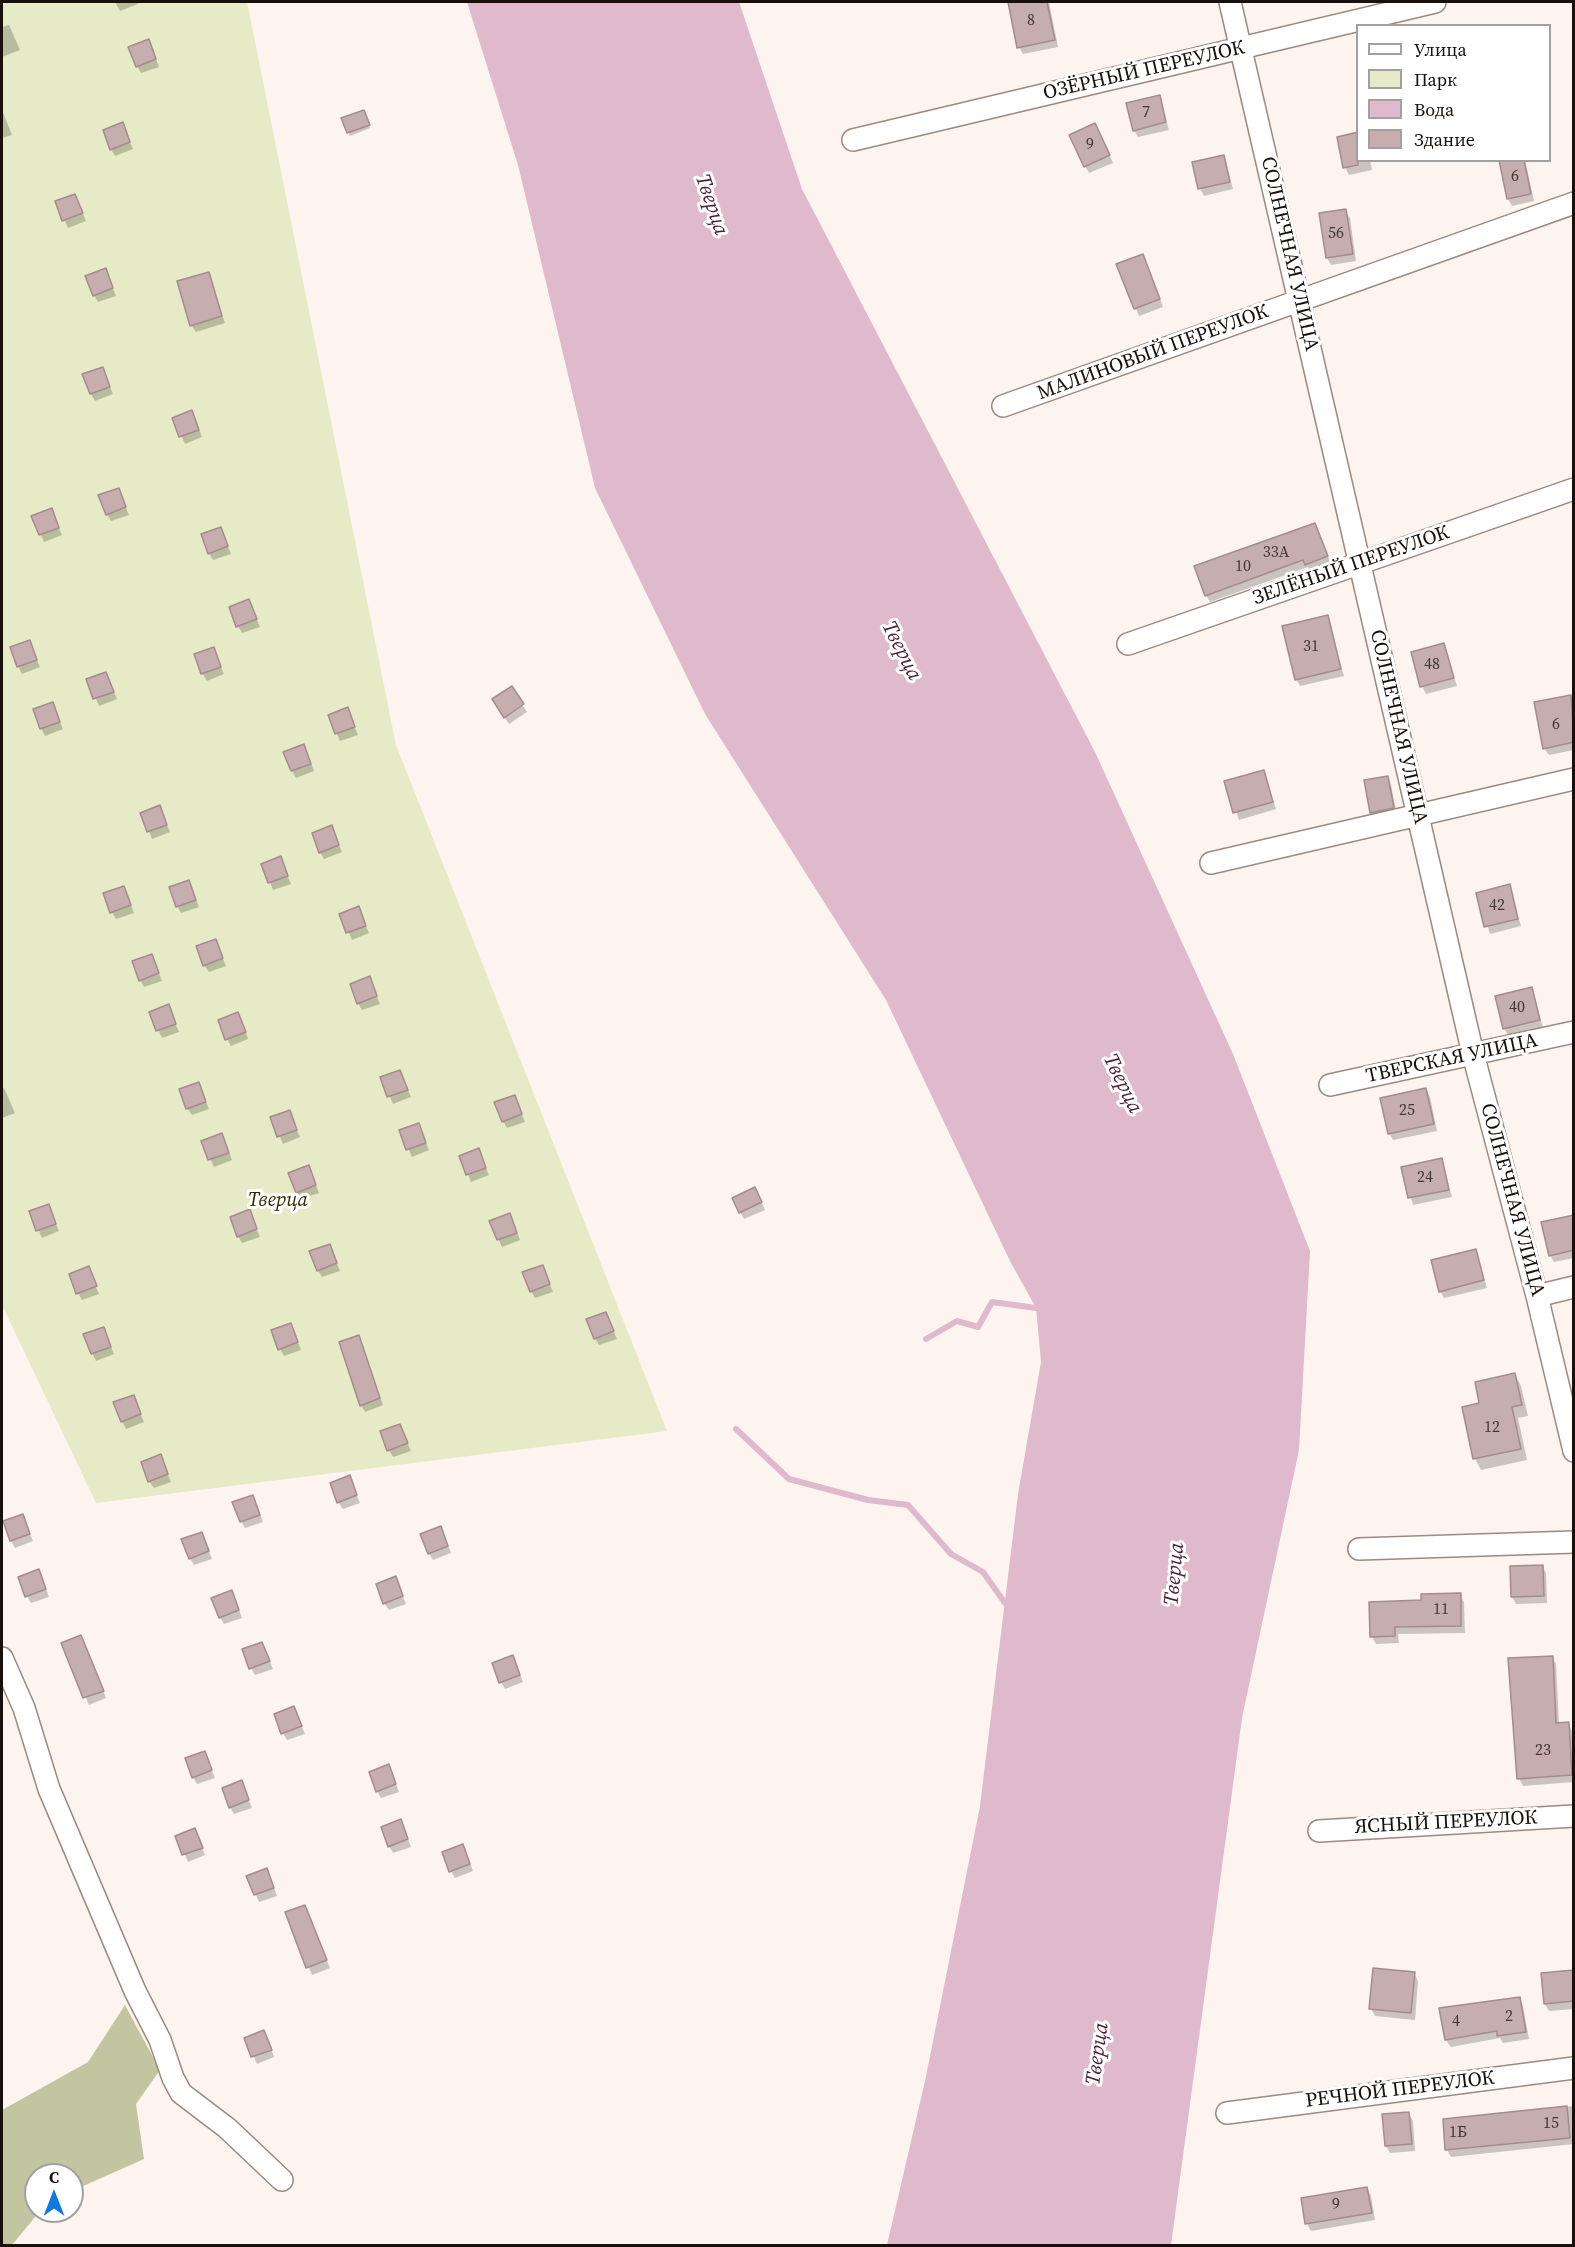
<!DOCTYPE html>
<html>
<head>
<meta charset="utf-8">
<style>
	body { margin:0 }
	#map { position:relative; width:1575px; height:2247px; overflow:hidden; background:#fdf4ef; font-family:"Source Serif 4",serif }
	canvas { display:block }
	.frame { position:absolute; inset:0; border:3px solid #17100c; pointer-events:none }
	.legend { position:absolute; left:1356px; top:24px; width:195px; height:138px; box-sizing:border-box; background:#fff; border:2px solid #a29f9e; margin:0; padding:8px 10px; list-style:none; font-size:18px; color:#17100c }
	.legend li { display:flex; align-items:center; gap:12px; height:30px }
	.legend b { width:30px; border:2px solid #a29f9e }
	.north { position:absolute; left:24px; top:2163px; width:60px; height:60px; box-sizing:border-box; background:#fff; border:2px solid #a29f9e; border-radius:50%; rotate:0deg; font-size:16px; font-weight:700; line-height:24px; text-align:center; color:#17100c }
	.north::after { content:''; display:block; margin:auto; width:21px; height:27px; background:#1078e0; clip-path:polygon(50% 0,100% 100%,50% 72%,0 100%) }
</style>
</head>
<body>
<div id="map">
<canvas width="1575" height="2247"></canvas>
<div class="frame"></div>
<ul class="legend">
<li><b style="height:8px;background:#fff"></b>Улица</li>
<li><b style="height:16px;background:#e7eac6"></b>Парк</li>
<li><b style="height:16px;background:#dfb9cc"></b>Вода</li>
<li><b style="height:16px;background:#c7aeae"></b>Здание</li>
</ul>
<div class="north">С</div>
</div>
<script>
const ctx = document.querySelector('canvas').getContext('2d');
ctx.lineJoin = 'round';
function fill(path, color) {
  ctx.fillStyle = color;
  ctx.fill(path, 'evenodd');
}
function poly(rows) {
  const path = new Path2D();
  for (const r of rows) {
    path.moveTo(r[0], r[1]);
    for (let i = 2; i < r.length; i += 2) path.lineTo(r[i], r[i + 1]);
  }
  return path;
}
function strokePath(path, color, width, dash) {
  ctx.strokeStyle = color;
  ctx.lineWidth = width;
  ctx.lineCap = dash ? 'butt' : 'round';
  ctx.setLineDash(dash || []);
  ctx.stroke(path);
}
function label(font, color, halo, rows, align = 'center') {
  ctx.font = font + ' "Source Serif 4",serif';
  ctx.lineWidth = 6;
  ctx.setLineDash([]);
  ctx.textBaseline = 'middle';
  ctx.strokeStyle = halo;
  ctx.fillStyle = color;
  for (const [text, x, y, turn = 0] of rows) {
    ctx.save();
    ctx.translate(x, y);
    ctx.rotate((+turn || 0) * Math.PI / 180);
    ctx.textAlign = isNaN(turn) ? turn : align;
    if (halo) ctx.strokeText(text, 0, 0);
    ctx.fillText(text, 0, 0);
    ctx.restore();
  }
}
fill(poly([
	[2,2,247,2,396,745,667,1431,96,1503,2,1305]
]), '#e7eac6');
fill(poly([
	[125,2005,160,2070,136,2104,144,2159,72,2191,72,2175,36,2175,36,2211,40,2211,12,2245,2,2245,2,2110,88,2062]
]), '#c3c5a1');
fill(poly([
	[467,2,739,2,802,189,1095,752,1233,1054,1310,1251,1299,1450,1242,1718,1171,2245,887,2245,925,2081,980,1806,1018,1494,1041,1362,1036,1308,1010,1261,886,1000,705,714,595,488,518,165]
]), '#dfb9cc');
fill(poly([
	[115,2,137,2,138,4,120,11],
	[1009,2,1049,2,1058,47,1023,54,1019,47],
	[9,25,20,50,2,57,2,27],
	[152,48,159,67,141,73,137,66],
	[1159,97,1169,130,1138,137,1134,130],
	[2,110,12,135,2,138],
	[365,115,370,128,350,136,343,119],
	[122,124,133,149,115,156,111,149],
	[1099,132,1113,163,1089,173,1085,166],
	[1224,157,1233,189,1204,196,1200,188],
	[1358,160,1370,160,1372,170,1349,175,1345,167],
	[1500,160,1525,160,1534,201,1512,206,1508,199],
	[75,196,86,221,68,228,57,202],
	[1345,211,1350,218,1356,261,1331,265,1327,258],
	[1146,263,1163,307,1139,316,1118,265],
	[105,270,116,296,98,302,94,295],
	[208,273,225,323,196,332,191,325],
	[102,369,113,394,95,401,91,394],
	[192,412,202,437,185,444,174,419],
	[118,489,129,515,111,521,107,514],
	[51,510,62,535,44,542,33,516],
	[220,528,231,554,213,560,209,553],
	[1318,532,1331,564,1310,572,1308,567,1210,602,1206,595],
	[249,601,260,627,242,633,238,626],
	[1327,616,1344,676,1300,686,1296,679],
	[29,642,40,667,22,674,18,666],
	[1444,645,1457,686,1426,694,1422,686],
	[213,649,224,674,207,681,202,673],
	[106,674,117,699,99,706,88,680],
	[511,688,527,712,509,724,498,707],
	[1570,696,1574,702,1574,750,1549,755,1544,748],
	[52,704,63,729,45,736,41,728],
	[347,709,358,735,340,741,329,716],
	[307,753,314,771,296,778,292,771],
	[1263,771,1276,809,1239,820,1226,782],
	[1387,777,1391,785,1397,815,1376,819,1371,812],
	[159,807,170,832,152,839,142,813],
	[331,827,342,852,324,859,320,852],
	[280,858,291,884,273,890,263,865],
	[188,882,199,907,181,913,177,906],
	[1509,886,1521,926,1490,934,1478,894],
	[127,895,134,913,116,919,112,912],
	[358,908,369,933,352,940,341,914],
	[215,940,226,966,209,972,204,965],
	[151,955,162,981,144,987,140,980],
	[369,978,380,1004,362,1010,358,1003],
	[1531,989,1543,1027,1508,1035,1504,1028],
	[170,1011,179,1032,162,1038,151,1013],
	[242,1021,248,1039,231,1046,227,1039],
	[400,1072,411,1097,393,1104,382,1078],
	[198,1083,209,1109,192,1115,187,1108],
	[4,1088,15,1113,2,1118,2,1089],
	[1426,1090,1430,1097,1437,1131,1393,1140,1389,1133],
	[514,1096,525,1122,507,1128,503,1121],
	[289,1112,300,1137,283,1144,272,1118],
	[418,1125,429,1150,412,1157,401,1131],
	[203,1142,225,1142,232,1160,214,1167],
	[478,1150,489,1175,471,1182,461,1156],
	[1442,1160,1452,1197,1413,1205,1403,1168],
	[312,1174,319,1193,301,1199,297,1192],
	[759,1196,765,1210,744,1219,740,1212],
	[48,1206,59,1231,42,1238,31,1212],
	[249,1211,260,1237,242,1243,238,1236],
	[1574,1216,1574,1258,1554,1262,1550,1255],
	[491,1222,513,1222,520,1240,502,1247],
	[329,1245,340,1271,322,1277,318,1270],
	[1476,1250,1487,1288,1444,1298,1440,1291],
	[542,1266,553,1292,535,1298,531,1291],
	[90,1274,99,1294,82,1300,78,1293],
	[606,1313,617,1339,599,1345,595,1338],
	[291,1324,301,1350,284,1356,280,1349],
	[103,1329,114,1354,96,1361,92,1353],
	[358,1337,383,1405,365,1412,361,1405],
	[1515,1375,1521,1386,1528,1416,1518,1418,1527,1460,1481,1470,1475,1459,1464,1408,1481,1404],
	[133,1397,144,1422,126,1429,122,1421],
	[400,1426,411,1451,393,1457,389,1450],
	[160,1456,171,1482,154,1488,149,1481],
	[349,1477,360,1503,343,1509,338,1502],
	[256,1504,263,1522,245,1528,241,1521],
	[22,1516,33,1541,15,1548,11,1541],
	[444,1535,451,1553,433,1560,429,1553],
	[205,1541,212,1559,194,1565,190,1558],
	[1542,1566,1546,1573,1547,1603,1516,1604,1512,1597,1511,1567],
	[42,1578,49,1597,31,1603,27,1596],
	[395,1578,406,1604,389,1610,384,1603],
	[1460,1595,1464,1602,1465,1633,1398,1634,1399,1643,1376,1644,1372,1637,1370,1603,1422,1601],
	[235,1599,242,1618,224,1624,220,1617],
	[262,1643,273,1669,255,1675,251,1668],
	[63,1644,85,1644,106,1698,89,1705],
	[1552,1657,1556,1664,1559,1724,1568,1724,1572,1731,1574,1782,1523,1786,1519,1778],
	[516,1664,523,1682,505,1689,501,1682],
	[294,1708,305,1734,287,1740,283,1733],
	[204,1752,215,1778,197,1784,193,1777],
	[389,1766,399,1792,381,1798,377,1791],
	[241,1782,252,1808,234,1814,230,1807],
	[404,1828,411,1847,393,1853,389,1846],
	[195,1830,205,1855,188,1862,177,1837],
	[466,1853,473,1871,455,1878,451,1871],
	[248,1877,270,1877,277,1896,259,1902],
	[304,1906,330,1968,312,1975,287,1913],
	[1574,1971,1574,2009,1549,2011,1545,2004],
	[1414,1973,1418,1981,1415,2020,1375,2016,1371,2009],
	[1519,1998,1523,2006,1529,2039,1503,2043,1500,2038,1451,2047,1446,2040],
	[246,2039,268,2039,274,2057,257,2064],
	[1574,2106,1574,2144,1451,2157,1447,2150,1444,2120],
	[1409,2114,1413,2121,1415,2151,1390,2153,1386,2146],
	[1367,2188,1371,2196,1375,2220,1311,2231,1307,2224]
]), '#0003');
strokePath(poly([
	[926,1339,957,1321,978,1327,992,1302,1036,1308,1043,1306],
	[736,1429,789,1479,868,1500,908,1505,951,1554,983,1572,1005,1603,1011,1606]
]), '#dfb9cc', 6);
const building = poly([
	[1008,2,1047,2,1055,40,1017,48,1008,2],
	[149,39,156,59,136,67,128,47,149,39],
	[1160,95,1166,122,1133,131,1126,103,1160,95],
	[364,110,370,125,347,133,341,118,364,110],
	[123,122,130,142,110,150,103,130,123,122],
	[1095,123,1110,155,1084,167,1069,135,1095,123],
	[1358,132,1358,165,1343,168,1337,137,1358,132],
	[1224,155,1230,182,1198,189,1192,162,1224,155],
	[1499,160,1524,160,1531,194,1507,199,1499,160],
	[75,194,83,213,62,221,55,201,75,194],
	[1346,209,1353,254,1326,258,1319,213,1346,209],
	[1143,254,1160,299,1134,309,1116,264,1143,254],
	[106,268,113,288,93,296,85,276,106,268],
	[209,272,222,316,190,326,177,281,209,272],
	[103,367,110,387,90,394,82,374,103,367],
	[192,410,199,430,179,437,172,418,192,410],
	[119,488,126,507,106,515,98,495,119,488],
	[52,508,59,528,39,535,31,516,52,508],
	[1315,523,1328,556,1305,565,1303,560,1205,596,1194,566,1315,523],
	[221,527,228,546,208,554,201,534,221,527],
	[249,599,257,619,236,627,229,607,249,599],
	[1328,615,1341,669,1295,680,1282,626,1328,615],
	[30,640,37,660,17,667,10,647,30,640],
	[1444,643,1454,678,1420,687,1411,652,1444,643],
	[214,647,221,667,201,674,194,654,214,647],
	[106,672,114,692,93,699,86,679,106,672],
	[512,686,524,704,504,718,492,699,512,686],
	[1571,695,1574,742,1543,749,1534,702,1571,695],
	[53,702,60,722,40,729,33,709,53,702],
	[348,707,355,727,335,734,328,715,348,707],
	[304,744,311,764,291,771,283,752,304,744],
	[1264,770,1273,802,1233,813,1224,781,1264,770],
	[1388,776,1394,808,1370,813,1364,780,1388,776],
	[160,805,167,825,147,832,140,813,160,805],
	[332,825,339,845,319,853,312,833,332,825],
	[281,856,288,876,268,883,261,864,281,856],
	[189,880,196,900,176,907,169,887,189,880],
	[1510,884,1518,919,1484,927,1476,893,1510,884],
	[124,886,131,905,110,913,103,893,124,886],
	[359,906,366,926,346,933,339,914,359,906],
	[216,939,223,958,203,966,196,946,216,939],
	[152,954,159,973,139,981,132,961,152,954],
	[370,976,377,996,357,1004,350,984,370,976],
	[1532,987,1540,1020,1503,1029,1495,996,1532,987],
	[169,1004,176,1024,156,1031,149,1012,169,1004],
	[238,1012,246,1032,225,1040,218,1020,238,1012],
	[400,1070,408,1090,387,1097,380,1077,400,1070],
	[199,1082,206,1102,186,1109,179,1089,199,1082],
	[1426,1088,1434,1124,1388,1134,1380,1098,1426,1088],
	[515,1095,522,1114,502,1122,494,1102,515,1095],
	[290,1110,297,1130,277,1137,270,1117,290,1110],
	[419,1123,426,1143,406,1150,399,1130,419,1123],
	[222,1133,229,1153,208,1160,201,1141,222,1133],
	[479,1148,486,1168,466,1175,459,1156,479,1148],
	[1442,1158,1449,1190,1408,1198,1401,1167,1442,1158],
	[309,1165,316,1185,296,1193,288,1173,309,1165],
	[755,1187,762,1202,739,1213,732,1198,755,1187],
	[49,1204,56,1224,36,1231,29,1211,49,1204],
	[250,1209,257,1229,237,1237,230,1217,250,1209],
	[510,1213,517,1233,497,1240,489,1221,510,1213],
	[1574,1215,1574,1250,1549,1256,1541,1222,1574,1215],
	[330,1244,337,1263,317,1271,309,1251,330,1244],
	[1476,1249,1484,1280,1439,1292,1431,1260,1476,1249],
	[543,1265,550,1284,530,1292,522,1272,543,1265],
	[89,1266,97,1286,76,1294,69,1274,89,1266],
	[606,1312,614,1331,594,1339,586,1319,606,1312],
	[291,1323,298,1342,278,1350,271,1330,291,1323],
	[104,1327,111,1347,91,1354,83,1334,104,1327],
	[359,1335,380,1398,360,1406,339,1342,359,1335],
	[1515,1373,1522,1405,1512,1407,1521,1449,1473,1459,1462,1407,1479,1403,1475,1382,1515,1373],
	[134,1395,141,1414,121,1422,113,1402,134,1395],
	[400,1424,408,1443,387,1451,380,1431,400,1424],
	[161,1454,168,1474,148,1482,141,1462,161,1454],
	[350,1475,357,1495,337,1503,330,1483,350,1475],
	[253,1495,260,1515,240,1522,232,1502,253,1495],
	[23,1514,30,1534,10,1541,3,1521,23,1514],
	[441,1526,448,1546,428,1554,420,1534,441,1526],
	[202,1532,209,1551,189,1559,181,1539,202,1532],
	[1543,1565,1544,1596,1511,1597,1510,1566,1543,1565],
	[39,1569,46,1589,25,1597,18,1577,39,1569],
	[396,1576,403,1596,383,1604,376,1584,396,1576],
	[232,1590,239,1610,219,1618,211,1598,232,1590],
	[1461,1593,1461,1626,1395,1627,1395,1636,1370,1637,1369,1602,1421,1600,1421,1594,1461,1593],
	[81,1635,104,1691,83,1698,61,1643,81,1635],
	[262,1642,270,1661,249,1669,242,1649,262,1642],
	[513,1655,520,1675,499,1683,492,1663,513,1655],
	[1553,1656,1556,1723,1569,1722,1572,1775,1517,1779,1508,1658,1553,1656],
	[294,1706,302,1726,281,1734,274,1714,294,1706],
	[205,1751,212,1770,192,1778,185,1758,205,1751],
	[389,1764,396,1784,376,1792,369,1772,389,1764],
	[242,1780,249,1800,229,1808,222,1788,242,1780],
	[401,1819,408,1839,388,1847,381,1827,401,1819],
	[195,1828,203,1848,182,1855,175,1836,195,1828],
	[463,1844,470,1864,449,1872,442,1852,463,1844],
	[267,1868,274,1888,254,1895,246,1876,267,1868],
	[305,1905,327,1960,306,1968,285,1912,305,1905],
	[1373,1968,1415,1972,1411,2013,1369,2009,1373,1968],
	[1574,1970,1574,2001,1544,2004,1541,1973,1574,1970],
	[1520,1997,1526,2032,1497,2036,1497,2031,1445,2040,1439,2008,1520,1997],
	[264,2030,272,2050,251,2057,244,2038,264,2030],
	[1567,2106,1570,2138,1445,2150,1443,2119,1567,2106],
	[1409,2112,1412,2144,1385,2146,1382,2114,1409,2112],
	[1367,2187,1372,2213,1305,2224,1301,2198,1367,2187]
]);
fill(building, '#c7aeae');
strokePath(building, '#a48c8c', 1.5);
const minor = poly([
	[1230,2,1473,1054,1537,1296,1574,1451],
	[853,140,1435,2],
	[1003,406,1574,203],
	[1128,644,1574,489],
	[1211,863,1574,779],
	[1330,1085,1574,1032],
	[1537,1296,1574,1287],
	[1359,1549,1574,1542],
	[2,1658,24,1708,49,1789,135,1991,160,2040,173,2078,181,2093,227,2128,282,2180],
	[1319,1831,1574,1816],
	[1227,2113,1574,2068]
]);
strokePath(minor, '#9d897e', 24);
strokePath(minor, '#fff', 21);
label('16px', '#433834', null, [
	["8",1031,21],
	["7",1146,113],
	["9",1090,145],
	["6",1515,177],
	["56",1336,234],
	["33А",1276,553],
	["10",1243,567],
	["31",1311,647],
	["48",1432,665],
	["6",1556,725],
	["42",1497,906],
	["40",1517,1008],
	["25",1407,1111],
	["24",1425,1178],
	["12",1492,1428],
	["11",1441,1610],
	["23",1543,1751],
	["2",1509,2017],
	["4",1456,2022],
	["15",1551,2124],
	["1Б",1458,2133],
	["9",1336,2205]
]);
label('20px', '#17100c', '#fff', [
	["ОЗЁРНЫЙ ПЕРЕУЛОК",1144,71,-13],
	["СОЛНЕЧНАЯ УЛИЦА",1289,254,77],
	["МАЛИНОВЫЙ ПЕРЕУЛОК",1153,353,-20],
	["ЗЕЛЁНЫЙ ПЕРЕУЛОК",1351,566,-19],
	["СОЛНЕЧНАЯ УЛИЦА",1398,727,77],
	["ТВЕРСКАЯ УЛИЦА",1452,1059,-12],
	["СОЛНЕЧНАЯ УЛИЦА",1512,1200,75],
	["ЯСНЫЙ ПЕРЕУЛОК",1446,1823,-3],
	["РЕЧНОЙ ПЕРЕУЛОК",1400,2090,-7]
]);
label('italic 20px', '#2f3002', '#fff', [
	["Тверца",278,1201]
]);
label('italic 21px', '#4d1e39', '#fff', [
	["Тверца",711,205,71],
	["Тверца",901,651,63],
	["Тверца",1122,1084,64],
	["Тверца",1175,1574,-85],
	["Тверца",1098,2054,-82]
]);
</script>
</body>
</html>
